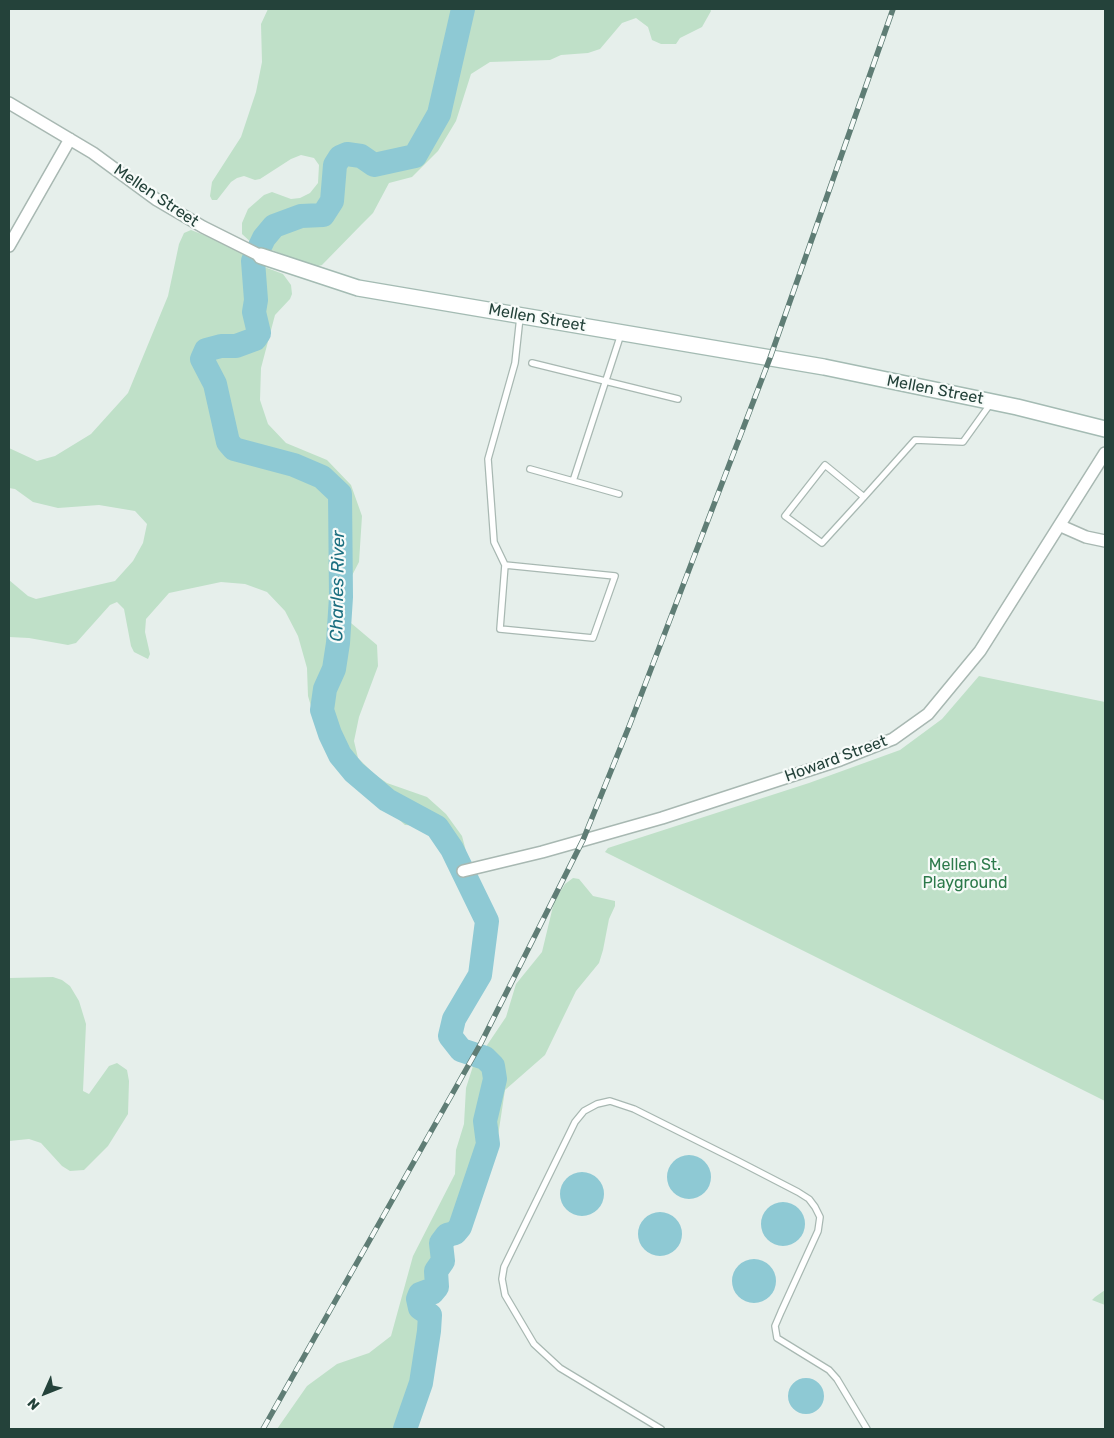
<!DOCTYPE html>
<html>
<head>
<meta charset="utf-8">
<style>
	body { margin:0 }
	#map { position:relative; width:1114px; height:1438px; overflow:hidden; background:#e6efeb; font-family:Rubik,sans-serif }
	canvas { display:block }
	.frame { position:absolute; inset:0; border:10px solid #24423a; pointer-events:none }
	.north { position:absolute; left:20px; top:1368px; width:50px; height:50px; -webkit-text-stroke:4px #f7fbf9; paint-order:stroke; rotate:226deg; font-size:14px; font-weight:700; line-height:20px; text-align:center; color:#24423a }
	.north::after { content:''; display:block; margin:auto; width:18px; height:22px; background:#24423a; clip-path:polygon(50% 0,100% 100%,50% 72%,0 100%) }
</style>
</head>
<body>
<div id="map">
<canvas width="1114" height="1438"></canvas>
<div class="frame"></div>
<div class="north">N</div>
</div>
<script>
const ctx = document.querySelector('canvas').getContext('2d');
ctx.lineJoin = 'round';
function fill(path, color) {
  ctx.fillStyle = color;
  ctx.fill(path, 'evenodd');
}
function poly(rows) {
  const path = new Path2D();
  for (const r of rows) {
    if (r.length === 3) {
      path.moveTo(r[0] + r[2], r[1]);
      path.arc(r[0], r[1], r[2], 0, 2 * Math.PI);
      continue;
    }
    path.moveTo(r[0], r[1]);
    for (let i = 2; i < r.length; i += 2) path.lineTo(r[i], r[i + 1]);
  }
  return path;
}
function strokePath(path, color, width, dash) {
  ctx.strokeStyle = color;
  ctx.lineWidth = width;
  ctx.lineCap = dash ? 'butt' : 'round';
  ctx.setLineDash(dash || []);
  ctx.stroke(path);
}
function label(font, color, halo, rows, align = 'center') {
  ctx.font = font + ' Rubik,sans-serif';
  ctx.lineWidth = 4.5;
  ctx.setLineDash([]);
  ctx.textBaseline = 'middle';
  ctx.strokeStyle = halo;
  ctx.fillStyle = color;
  for (const [text, x, y, turn = 0] of rows) {
    ctx.save();
    ctx.translate(x, y);
    ctx.rotate((+turn || 0) * Math.PI / 180);
    ctx.textAlign = isNaN(turn) ? turn : align;
    if (halo) ctx.strokeText(text, 0, 0);
    ctx.fillText(text, 0, 0);
    ctx.restore();
  }
}
fill(poly([
	[268,9,710,9,711,11,702,27,680,38,676,44,661,44,652,40,648,27,636,18,622,23,600,49,588,53,561,55,550,60,490,62,471,74,456,121,438,151,412,177,389,183,373,213,362,224,322,265,315,267,267,248,256,247,242,234,242,223,248,209,264,195,272,192,291,199,300,198,310,193,318,183,319,165,314,158,301,155,291,159,260,179,255,180,244,176,237,178,231,182,217,200,212,200,210,196,212,182,241,137,256,92,262,62,261,24],
	[191,230,245,251,254,263,283,274,291,285,292,294,290,299,275,315,261,368,260,400,268,424,286,443,327,460,351,485,362,516,359,562,347,585,346,609,351,623,377,645,378,666,359,717,354,741,358,758,374,774,387,783,427,797,446,814,462,836,466,851,460,858,453,856,423,826,405,825,336,763,318,730,308,696,307,668,298,636,285,611,267,592,245,584,221,582,169,593,146,619,145,632,150,654,148,659,134,652,131,646,124,609,117,602,110,605,76,643,68,645,29,638,9,637,9,580,28,596,36,599,115,581,133,561,143,543,147,524,135,511,99,505,58,508,33,502,15,489,9,488,9,448,37,461,55,456,91,434,128,393,168,296,179,244,184,233],
	[979,676,1105,702,1105,1101,605,852,608,848,809,783,900,750,942,719],
	[573,878,579,879,593,896,615,901,615,906,609,919,603,950,599,963,576,991,545,1055,505,1090,496,1149,437,1258,420,1365,401,1429,277,1429,307,1386,337,1364,369,1353,391,1336,413,1256,455,1174,456,1150,464,1124,466,1088,473,1066,506,1017,516,984,542,952,554,902,565,884],
	[53,977,62,980,70,986,79,1001,86,1024,83,1091,89,1094,109,1066,117,1063,127,1070,129,1081,128,1114,108,1146,84,1170,70,1171,62,1166,41,1143,29,1139,9,1141,9,978],
	[1105,1290,1105,1305,1092,1300,1095,1297]
]), '#bfe0c8');
fill(poly([
	[689,1177,22],
	[582,1194,22],
	[783,1224,22],
	[660,1234,22],
	[754,1281,22],
	[806,1396,18]
]), '#8ec9d4');
strokePath(poly([
	[405,1429,421,1383,429,1331,430,1315,420,1308,418,1299,420,1294,428,1291,432,1293,437,1287,436,1271,443,1261,441,1243,447,1235,455,1233,460,1227,488,1144,485,1121,495,1079,493,1066,485,1058,461,1050,450,1036,454,1019,480,975,487,921,452,849,437,827,387,800,354,772,340,755,330,734,322,710,325,689,334,669,338,643,341,597,340,494,322,477,294,465,234,449,228,442,215,384,202,359,206,350,221,346,236,346,255,339,259,333,254,312,256,300,253,261,264,238,274,226,301,216,323,215,332,201,335,165,340,157,347,154,361,156,374,165,415,156,439,114,463,9]
]), '#8ec9d4', 24);
const lane = poly([
	[532,363,678,399],
	[530,469,573,481,621,334],
	[573,481,619,494],
	[864,497,825,465,785,516,822,543,864,497,915,440,963,442,991,403],
	[505,565,500,629,593,638,615,576,505,565,494,542,488,459,515,363,520,317],
	[661,1429,560,1368,534,1344,505,1295,502,1279,504,1267,575,1122,584,1111,597,1104,610,1101,634,1109,738,1161,798,1192,809,1199,815,1207,820,1217,818,1231,781,1312,775,1326,777,1338,829,1370,837,1379,867,1429]
]);
const street = poly([
	[9,103,93,153,157,200,203,227,261,256],
	[9,246,70,139],
	[1061,526,1086,537,1105,541],
	[463,871,542,852,662,818,840,760,893,739,928,714,980,651,1105,453]
]);
const secondary = poly([
	[261,256,358,288,824,367,1017,407,1105,429]
]);
strokePath(lane, '#a8b8b2', 8);
strokePath(street, '#a8b8b2', 14);
strokePath(secondary, '#a4bbb3', 18);
strokePath(lane, '#fff', 5.5);
strokePath(street, '#fff', 11);
strokePath(secondary, '#fff', 15);
const rail = poly([
	[263,1429,481,1043,583,840,630,724,770,358,893,9]
]);
strokePath(rail, '#5f7d75', 5.5);
strokePath(rail, '#f7fbf9', 4, [11]);
label('16px', '#24423a', '#f7fbf9', [
	["Mellen Street",156,196,34],
	["Mellen Street",537,318,10],
	["Mellen Street",935,390,11],
	["Howard Street",836,759,-20]
]);
label('16px', '#2d7a4b', '#f7fbf9', [
	["Mellen St.",965,865],
	["Playground",965,883]
]);
label('italic 18px', '#1c6f80', '#f7fbf9', [
	["Charles River",338,586,-89]
]);
</script>
</body>
</html>
